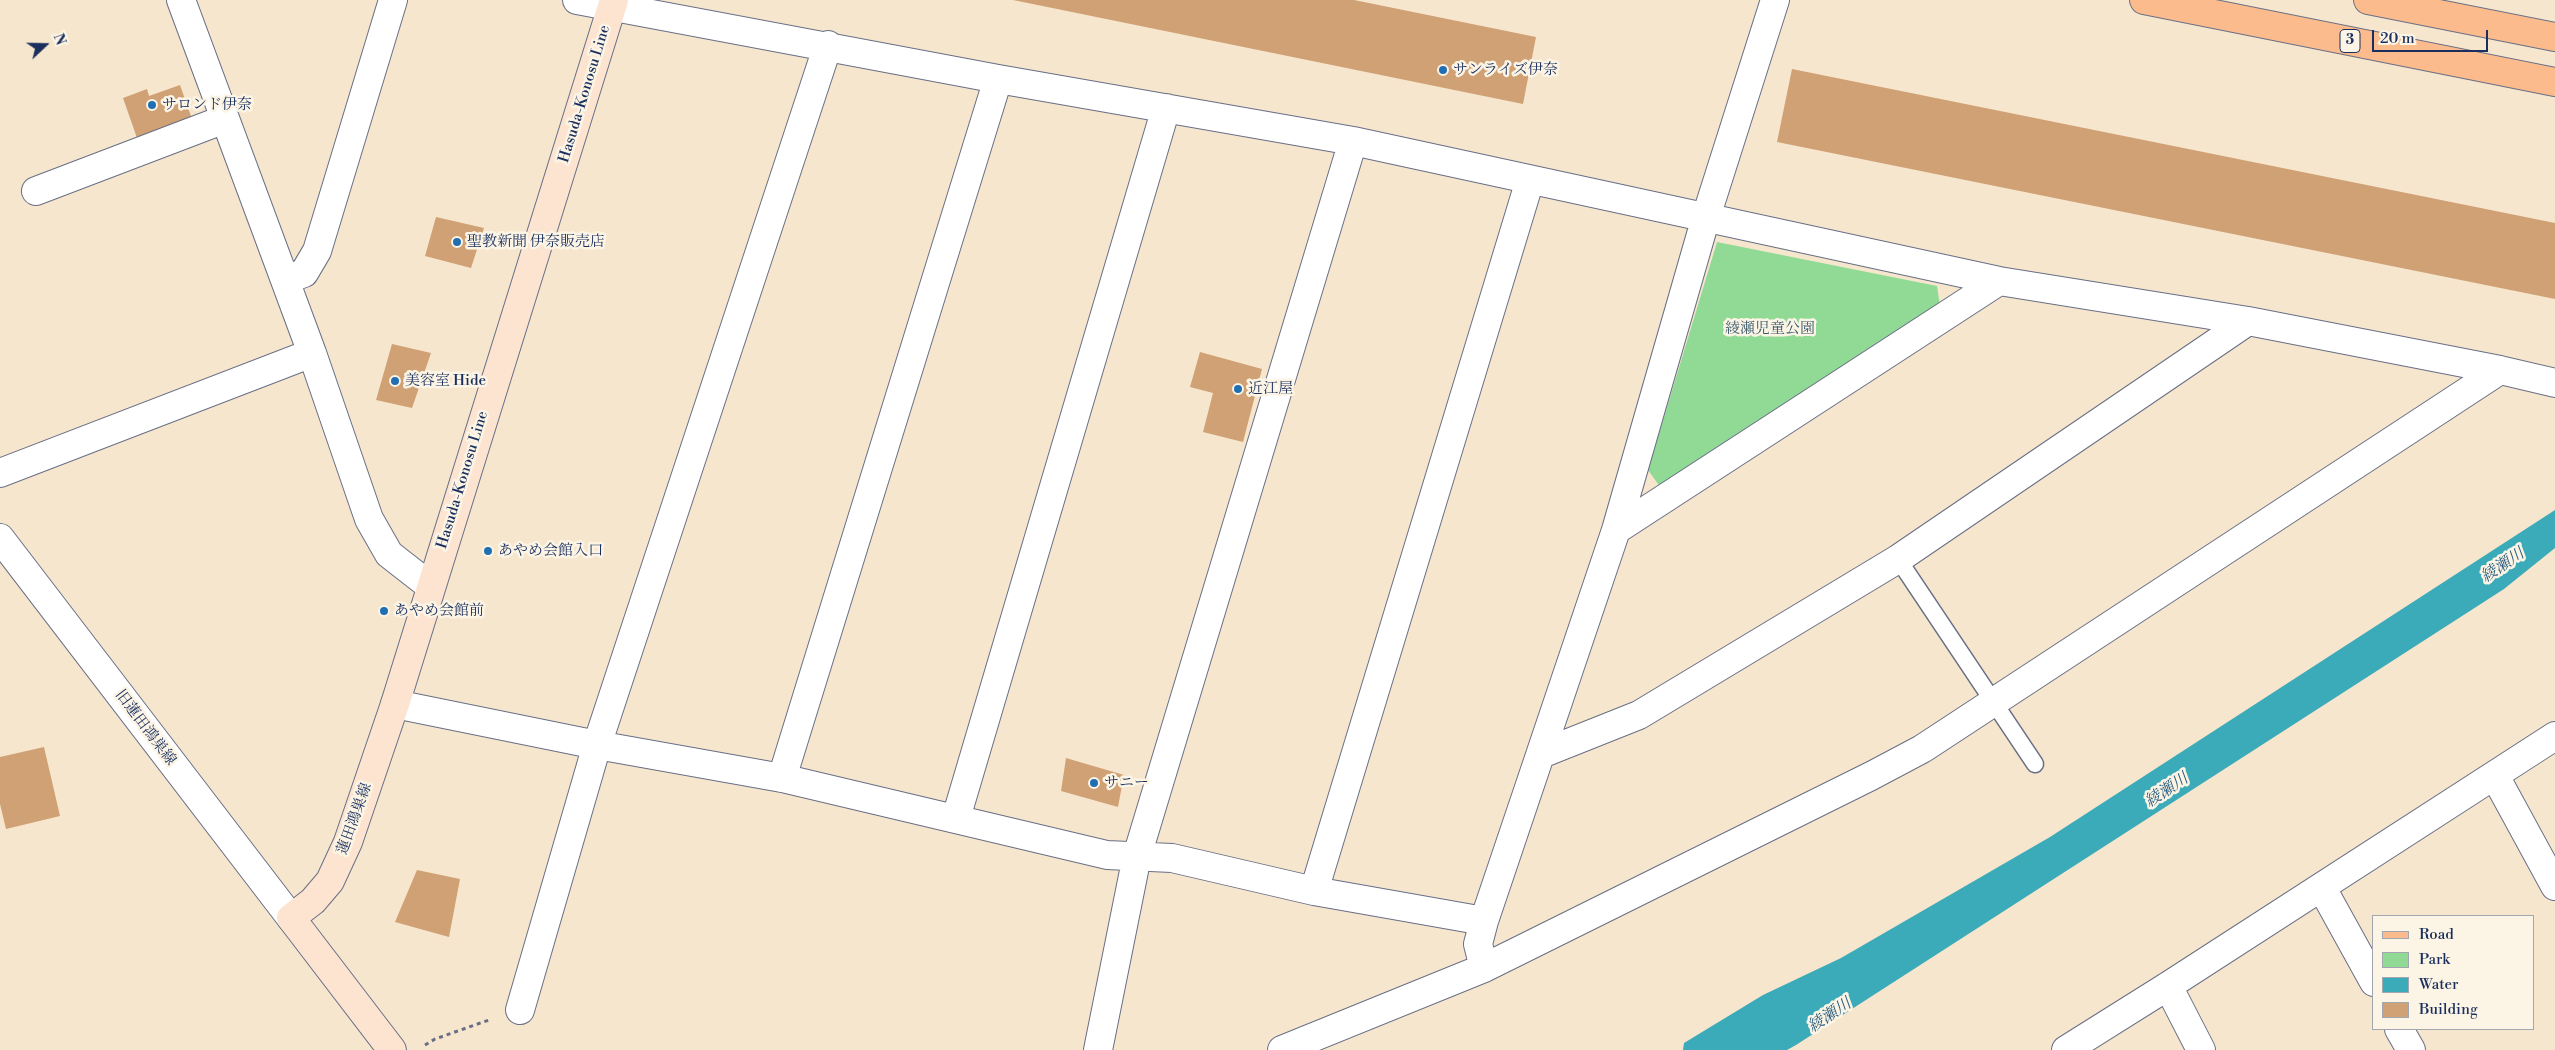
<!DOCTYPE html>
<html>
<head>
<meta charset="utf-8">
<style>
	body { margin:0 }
	#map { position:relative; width:2555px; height:1050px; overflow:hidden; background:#f7e6ce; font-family:"Libre Bodoni",serif }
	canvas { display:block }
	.legend { position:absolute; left:2372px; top:915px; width:162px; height:115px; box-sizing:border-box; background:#fcf5e5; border:1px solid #a2a6af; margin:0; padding:6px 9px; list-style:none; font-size:15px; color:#1b2f5e }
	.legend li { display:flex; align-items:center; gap:10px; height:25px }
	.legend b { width:25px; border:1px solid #a2a6af }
	.north { position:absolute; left:20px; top:20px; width:50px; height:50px; -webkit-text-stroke:4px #fcf5e5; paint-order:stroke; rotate:69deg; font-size:14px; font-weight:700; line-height:20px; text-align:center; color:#1b2f5e }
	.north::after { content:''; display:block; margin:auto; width:18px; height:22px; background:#1b2f5e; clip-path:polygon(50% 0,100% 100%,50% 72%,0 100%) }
	.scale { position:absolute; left:2372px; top:30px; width:116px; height:22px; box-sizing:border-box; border:2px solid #1b2f5e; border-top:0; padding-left:6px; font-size:15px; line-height:18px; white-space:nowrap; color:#1b2f5e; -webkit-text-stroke:4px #fcf5e5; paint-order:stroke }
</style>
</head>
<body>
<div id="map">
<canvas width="2555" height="1050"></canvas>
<ul class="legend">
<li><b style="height:6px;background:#fbbb8d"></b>Road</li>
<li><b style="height:14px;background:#91da95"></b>Park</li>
<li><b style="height:14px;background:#3babb9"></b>Water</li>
<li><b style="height:14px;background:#cfa174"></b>Building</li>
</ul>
<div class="north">N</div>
<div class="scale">20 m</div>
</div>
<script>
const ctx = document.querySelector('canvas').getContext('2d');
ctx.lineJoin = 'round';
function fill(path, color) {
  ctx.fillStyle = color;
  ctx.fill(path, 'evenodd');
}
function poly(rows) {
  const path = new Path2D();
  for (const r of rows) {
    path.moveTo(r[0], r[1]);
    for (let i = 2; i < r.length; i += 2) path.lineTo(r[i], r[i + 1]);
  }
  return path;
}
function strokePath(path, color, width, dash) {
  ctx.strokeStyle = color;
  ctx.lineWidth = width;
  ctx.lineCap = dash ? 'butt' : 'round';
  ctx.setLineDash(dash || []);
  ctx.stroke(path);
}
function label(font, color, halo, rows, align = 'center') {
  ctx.font = font + ' "Libre Bodoni","Noto Serif JP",serif';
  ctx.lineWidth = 5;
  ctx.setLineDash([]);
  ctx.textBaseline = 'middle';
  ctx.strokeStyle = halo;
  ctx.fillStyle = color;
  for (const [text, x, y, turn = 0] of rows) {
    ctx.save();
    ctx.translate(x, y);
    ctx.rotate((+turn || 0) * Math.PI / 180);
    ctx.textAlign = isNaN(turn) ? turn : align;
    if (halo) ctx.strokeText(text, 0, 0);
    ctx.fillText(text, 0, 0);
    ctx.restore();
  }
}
fill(poly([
	[1717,242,1937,286,1940,306,1663,491,1648,470]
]), '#91da95');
fill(poly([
	[2555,510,2555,548,2504,589,1796,1045,1787,1050,1683,1050,1684,1043,1763,995,1841,958,2050,837]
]), '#3babb9');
fill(poly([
	[1013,0,1354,0,1536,37,1523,104],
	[1792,69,2555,223,2555,299,1777,142],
	[180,85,192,119,137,138,123,98,147,89,149,96],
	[436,217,484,228,471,268,425,256],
	[392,344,431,353,412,408,376,400],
	[1200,352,1262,369,1243,442,1203,432,1213,393,1190,387],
	[44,747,60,816,6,829,0,804,0,757],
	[1066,758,1124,775,1118,807,1061,791],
	[417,870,460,879,449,937,395,922]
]), '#cfa174');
const service = poly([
	[1898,559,2035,764]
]);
const minor = poly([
	[181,0,312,353,369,519,389,554,430,586],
	[577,0,998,79,1353,141,1999,281,2248,321,2500,370,2555,383],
	[36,191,225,119],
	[285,280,304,273,317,251,393,0],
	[0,473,312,353],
	[1616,530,1999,281],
	[395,704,597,745,782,778,1107,855,1172,858,1314,891,1484,921],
	[1541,754,1639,715,1898,559,2248,321],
	[2495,776,2555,886],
	[782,778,998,79],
	[956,818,1166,108],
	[2322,888,2374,982],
	[1314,891,1530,180],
	[1484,968,1478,944,1484,921,1616,530,1706,217],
	[2168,986,2201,1050],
	[520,1010,597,745,828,45],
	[2399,1029,2411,1050],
	[1098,1050,1137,856,1353,141],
	[1282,1050,1484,968,1871,776,1922,749,2500,370],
	[2066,1050,2168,986,2555,736]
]);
const tertiary = poly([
	[1706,217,1775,0],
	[0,538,291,918]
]);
const secondary = poly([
	[392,1050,291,918,313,901,330,881,348,842,395,704,614,0]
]);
const primary = poly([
	[2144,0,2555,82],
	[2368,0,2555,37]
]);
strokePath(service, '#686f85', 19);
strokePath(minor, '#686f85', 30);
strokePath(tertiary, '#686f85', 30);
strokePath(secondary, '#686f85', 30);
strokePath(primary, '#686f85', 30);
strokePath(poly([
	[425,1045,435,1039,489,1020]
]), '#686f85', 3, [4, 4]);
strokePath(service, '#fff', 16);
strokePath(minor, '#fff', 28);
strokePath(tertiary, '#fff', 28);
strokePath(secondary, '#fde4d1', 28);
strokePath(primary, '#fbbb8d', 28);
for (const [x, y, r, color] of [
	[1443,70,5,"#1f6fb2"],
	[152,105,5,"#1f6fb2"],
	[457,242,5,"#1f6fb2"],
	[395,381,5,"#1f6fb2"],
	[1238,389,5,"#1f6fb2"],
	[488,551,5,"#1f6fb2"],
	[384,611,5,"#1f6fb2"],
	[1094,783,5,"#1f6fb2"]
]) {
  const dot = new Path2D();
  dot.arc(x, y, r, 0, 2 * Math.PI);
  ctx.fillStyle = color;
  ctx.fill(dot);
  strokePath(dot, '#fcf5e5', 2);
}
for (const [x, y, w] of [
	[2350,41,20]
]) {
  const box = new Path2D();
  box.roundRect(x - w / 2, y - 11.5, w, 23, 4);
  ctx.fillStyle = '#fcf5e5';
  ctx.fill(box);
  strokePath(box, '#1b2f5e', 1);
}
label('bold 14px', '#1b2f5e', null, [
	["3",2350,41]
]);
label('15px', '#1b2f5e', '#fcf5e5', [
	["サンライズ伊奈",1453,70],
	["サロンド伊奈",162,105],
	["聖教新聞 伊奈販売店",467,242],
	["美容室 Hide",405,381],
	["近江屋",1248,389],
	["あやめ会館入口",498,551],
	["あやめ会館前",394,611],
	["サニー",1104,783]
], 'left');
label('15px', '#1b2f5e', '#fcf5e5', [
	["Hasuda-Konosu Line",585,94,-73],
	["Hasuda-Konosu Line",463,480,-73],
	["旧蓮田鴻巣線",145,728,53],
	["蓮田鴻巣線",355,819,-70]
]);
label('15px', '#385a6c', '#fcf5e5', [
	["綾瀬児童公園",1770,329]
]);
label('italic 16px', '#265a7e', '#fcf5e5', [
	["綾瀬川",2503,566,-34],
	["綾瀬川",2167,791,-34],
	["綾瀬川",1830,1016,-34]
]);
</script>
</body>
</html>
